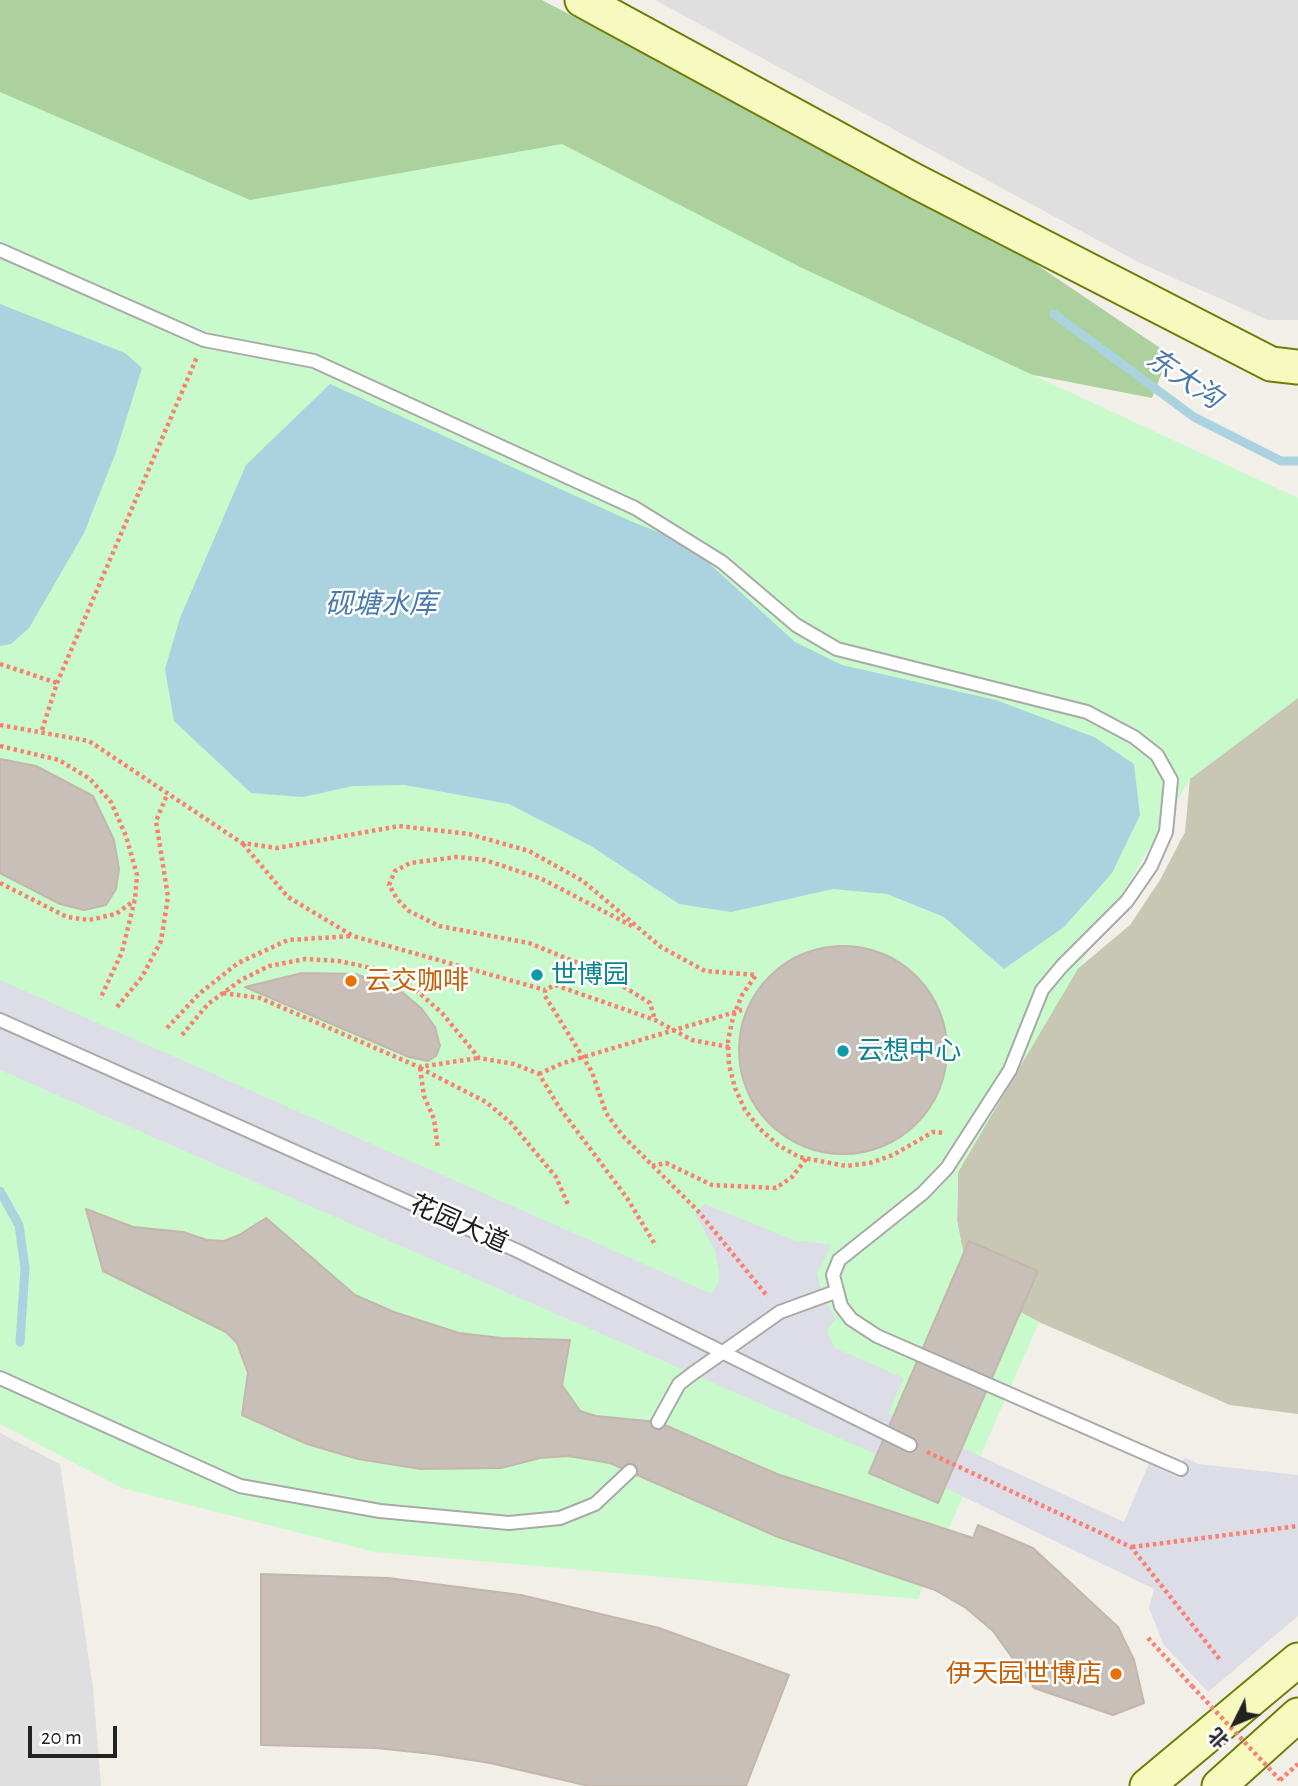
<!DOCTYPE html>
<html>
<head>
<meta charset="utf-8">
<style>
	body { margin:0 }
	#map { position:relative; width:1298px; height:1786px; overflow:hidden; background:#f2efe9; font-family:"Alegreya Sans","Noto Sans SC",sans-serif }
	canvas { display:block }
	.north { position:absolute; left:1200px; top:1688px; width:70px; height:70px; -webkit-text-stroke:5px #fff; paint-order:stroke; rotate:227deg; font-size:19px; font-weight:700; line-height:28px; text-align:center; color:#222 }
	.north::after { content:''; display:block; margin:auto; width:24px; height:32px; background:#222; clip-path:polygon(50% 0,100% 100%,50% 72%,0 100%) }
	.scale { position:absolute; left:28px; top:1726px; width:89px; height:32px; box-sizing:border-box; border:4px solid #222; border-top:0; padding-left:9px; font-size:21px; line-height:24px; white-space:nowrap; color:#222; -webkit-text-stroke:5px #fff; paint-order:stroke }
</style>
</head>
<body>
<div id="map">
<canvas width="1298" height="1786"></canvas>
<div class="north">北</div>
<div class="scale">20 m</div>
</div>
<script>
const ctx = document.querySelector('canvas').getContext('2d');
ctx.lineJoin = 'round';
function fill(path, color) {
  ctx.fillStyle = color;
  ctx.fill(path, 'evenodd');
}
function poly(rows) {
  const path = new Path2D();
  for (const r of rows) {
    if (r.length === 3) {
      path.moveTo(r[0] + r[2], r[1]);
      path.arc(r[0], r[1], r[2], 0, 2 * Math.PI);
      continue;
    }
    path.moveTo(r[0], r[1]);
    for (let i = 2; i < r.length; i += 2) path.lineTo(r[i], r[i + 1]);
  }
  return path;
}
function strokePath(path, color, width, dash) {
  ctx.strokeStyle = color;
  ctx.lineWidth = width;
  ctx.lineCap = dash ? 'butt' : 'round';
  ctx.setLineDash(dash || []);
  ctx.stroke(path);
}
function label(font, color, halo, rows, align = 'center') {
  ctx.font = font + ' "Alegreya Sans","Noto Sans SC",sans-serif';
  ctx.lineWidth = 5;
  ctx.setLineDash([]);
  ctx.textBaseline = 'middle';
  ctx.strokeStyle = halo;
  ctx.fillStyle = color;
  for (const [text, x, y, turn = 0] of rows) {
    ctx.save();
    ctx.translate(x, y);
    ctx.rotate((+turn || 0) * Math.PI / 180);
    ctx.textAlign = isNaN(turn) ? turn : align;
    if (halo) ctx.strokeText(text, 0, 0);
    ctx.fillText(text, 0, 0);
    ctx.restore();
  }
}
fill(poly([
	[655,0,1298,0,1298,320,1268,320,1138,262],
	[0,1433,60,1464,93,1688,101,1786,0,1786]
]), '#e0dfdf');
fill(poly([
	[1298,527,1298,1414,1230,1405,1039,1322,970,1286,957,1221,958,1172,1075,971,1130,925,1160,880,1185,832,1190,778]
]), '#c7c7b4');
fill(poly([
	[0,0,542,0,1012,248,1169,354,1152,398,384,249,0,205]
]), '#add19e');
fill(poly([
	[0,92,250,200,562,144,800,267,1298,498,1298,698,1190,779,958,1172,957,1221,970,1285,1039,1322,918,1599,375,1552,122,1488,0,1424]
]), '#c8facc');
fill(poly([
	[0,980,712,1294,720,1278,715,1250,695,1214,705,1204,793,1240,832,1245,817,1273,822,1296,836,1319,828,1328,828,1335,835,1348,904,1378,888,1414,1124,1522,1149,1463,1177,1477,1185,1457,1198,1464,1298,1475,1298,1616,1208,1692,1163,1644,1149,1608,1154,1589,871,1452,0,1070]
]), '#dddde8');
fill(poly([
	[0,304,125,353,142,368,116,452,84,533,29,628,11,644,0,646],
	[330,384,635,523,687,543,795,642,842,665,996,700,1094,737,1134,764,1140,815,1112,873,1064,927,1004,969,944,917,887,894,833,889,731,912,679,904,591,846,509,804,405,785,353,786,303,797,251,793,174,721,165,669,180,618,246,465]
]), '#aad3df');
strokePath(poly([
	[1054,314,1194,417,1281,461,1298,461],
	[0,1191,19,1225,25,1268,20,1342]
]), '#aad3df', 9);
const building = poly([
	[0,759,36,766,93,796,114,840,119,869,116,889,106,905,84,910,60,904,0,873,0,759],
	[843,1050,104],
	[302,973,356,974,402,992,422,1009,435,1027,440,1046,436,1056,428,1061,409,1057,245,987,302,973],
	[86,1209,133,1227,183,1232,207,1240,224,1241,239,1235,266,1218,355,1295,394,1312,459,1333,501,1338,570,1340,562,1385,580,1411,596,1416,658,1422,777,1474,973,1538,978,1525,1033,1548,1118,1627,1134,1660,1144,1703,1113,1715,1034,1688,993,1631,966,1608,935,1590,778,1537,610,1463,568,1456,540,1458,501,1468,421,1469,358,1459,307,1444,242,1415,248,1373,237,1343,226,1332,103,1271,86,1209],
	[969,1241,1038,1271,938,1503,869,1473,969,1241],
	[261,1574,388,1578,521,1595,659,1628,789,1675,746,1786,589,1786,490,1763,433,1754,376,1748,261,1745,261,1574]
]);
fill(building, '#c7bfb8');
strokePath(building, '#c4b6ab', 2);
const lane = poly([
	[0,250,204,340,314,361,635,508,722,562,796,625,837,649,1087,712,1134,737,1157,755,1171,780,1166,832,1151,866,1127,901,1062,966,1042,990,1010,1070,947,1168,923,1193,839,1260,833,1275,841,1306,851,1319,877,1336,1181,1469],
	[0,1020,518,1251,910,1445],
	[0,1378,240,1486,380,1511,509,1523,560,1518,595,1504,630,1471],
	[658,1422,679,1384,692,1374,780,1312,835,1292]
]);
const secondary = poly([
	[582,0,915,181,1271,364,1298,367],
	[1147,1786,1298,1660],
	[1219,1786,1298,1715]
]);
strokePath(lane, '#a9a9a9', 16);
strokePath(secondary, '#707d05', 37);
strokePath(poly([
	[0,664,57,683],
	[0,725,89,741,242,843,277,848,399,826,469,834,529,851,583,881,661,947,705,971,756,975,742,995,733,1017,728,1041,729,1065,735,1088,745,1110,760,1129,778,1145,799,1157,846,1166,870,1163,893,1155,933,1132,945,1133],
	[42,730,57,683,197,357],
	[0,746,59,760,90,779,111,802,126,836,137,875,135,899,122,952,100,999],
	[243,844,288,897,353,936,545,990],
	[0,883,67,917,89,920,116,914,135,900],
	[632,926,542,879,485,860,457,857,410,863,395,871,389,885,397,899,409,911,439,926,529,943,600,972,650,1003,655,1020],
	[223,993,260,998,419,1067,478,1058],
	[117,1007,142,977,161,941,168,897,156,821,167,795],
	[167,1028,199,994,238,963,288,940,352,936],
	[182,1035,208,1004,241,980,269,966,305,959,339,961,381,970,417,991,442,1013,479,1058,514,1064,539,1074,559,1107,627,1198,656,1246],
	[729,1047,692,1040,655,1020,555,985,545,990,545,996,592,1072,606,1113,622,1135,698,1211,768,1297],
	[420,1068,486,1102,511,1123,556,1177,569,1207],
	[420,1068,424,1096,434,1119,438,1149],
	[652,1166,666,1163,712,1185,776,1188,792,1177,806,1159],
	[927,1452,1131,1547,1221,1661],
	[1132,1547,1298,1526],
	[1148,1638,1192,1686],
	[1280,1780,1298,1764]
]), '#fa8072', 4.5, [3.5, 3.5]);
strokePath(lane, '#fff', 12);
strokePath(secondary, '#f7fabf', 33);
strokePath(poly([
	[539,1074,563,1063,742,1010],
	[1192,1686,1280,1780]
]), '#fa8072', 4.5, [3.5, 3.5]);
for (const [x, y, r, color] of [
	[537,975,7,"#0f9aa8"],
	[351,981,7,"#e8710a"],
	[843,1051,7,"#0f9aa8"],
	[1116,1674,7,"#e8710a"]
]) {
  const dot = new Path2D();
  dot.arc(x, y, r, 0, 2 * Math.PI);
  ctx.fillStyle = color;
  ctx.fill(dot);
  strokePath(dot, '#fff', 2.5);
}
label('26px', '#0d838f', '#fff', [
	["世博园",551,975],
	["云想中心",857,1051]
], 'left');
label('26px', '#c56008', '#fff', [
	["云交咖啡",365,981],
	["伊天园世博店",1102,1674,"right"]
], 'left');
label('26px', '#222', '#fff', [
	["花园大道",459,1224,24]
]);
label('italic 28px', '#4a7aab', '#fff', [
	["东大沟",1184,379,34],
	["砚塘水库",381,605]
]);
</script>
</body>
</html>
